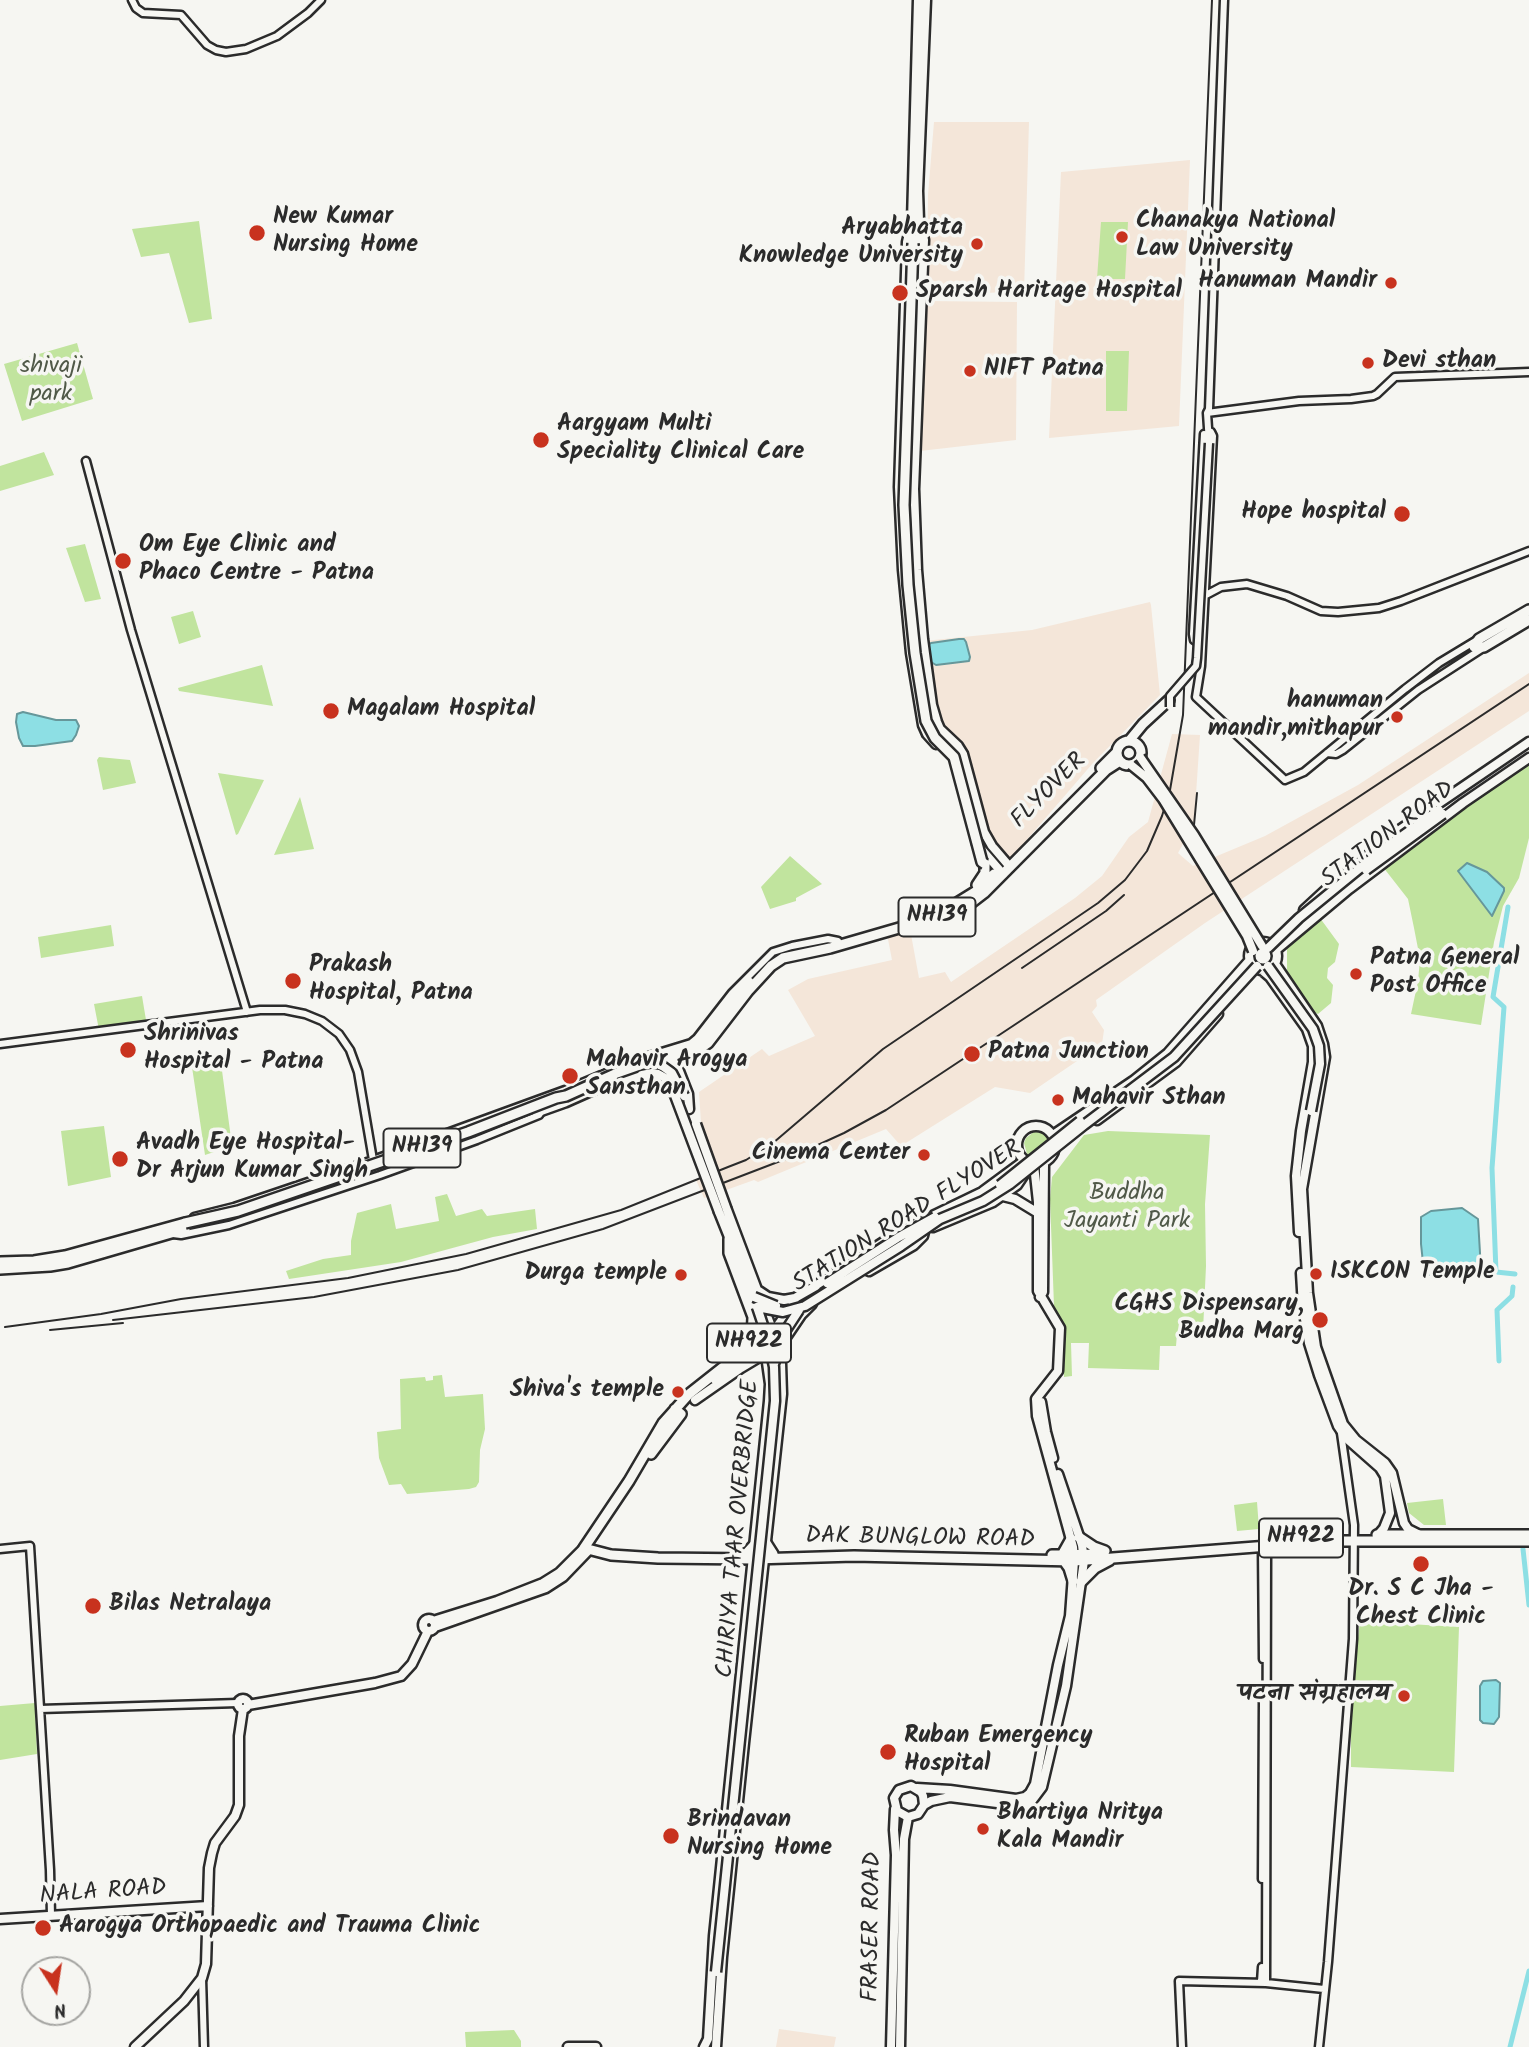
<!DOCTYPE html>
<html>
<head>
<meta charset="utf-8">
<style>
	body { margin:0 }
	#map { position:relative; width:1529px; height:2047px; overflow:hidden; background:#f6f6f2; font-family:Kalam,sans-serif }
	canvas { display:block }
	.north { position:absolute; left:21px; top:1956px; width:70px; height:70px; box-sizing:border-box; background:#f6f6f2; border:2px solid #a5a5a2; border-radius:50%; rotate:168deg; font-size:19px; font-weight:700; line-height:28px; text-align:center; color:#2b2b2b }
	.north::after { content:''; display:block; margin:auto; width:24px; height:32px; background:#c8321e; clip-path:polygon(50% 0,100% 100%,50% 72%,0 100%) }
</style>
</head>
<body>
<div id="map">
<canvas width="1529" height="2047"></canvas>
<div class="north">N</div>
</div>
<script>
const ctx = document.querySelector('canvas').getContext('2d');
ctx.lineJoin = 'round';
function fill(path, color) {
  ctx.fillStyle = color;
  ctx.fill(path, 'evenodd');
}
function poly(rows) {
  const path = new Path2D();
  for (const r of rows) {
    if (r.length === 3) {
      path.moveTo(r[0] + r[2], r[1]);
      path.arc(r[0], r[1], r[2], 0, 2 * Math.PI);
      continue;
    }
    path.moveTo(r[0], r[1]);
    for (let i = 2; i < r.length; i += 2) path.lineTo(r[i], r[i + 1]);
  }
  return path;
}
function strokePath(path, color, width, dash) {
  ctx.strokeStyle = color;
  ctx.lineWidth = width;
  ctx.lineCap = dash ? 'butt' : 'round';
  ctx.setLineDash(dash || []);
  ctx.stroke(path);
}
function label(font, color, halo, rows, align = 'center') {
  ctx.font = font + ' Kalam,"Playpen Sans Deva",sans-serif';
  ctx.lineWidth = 7;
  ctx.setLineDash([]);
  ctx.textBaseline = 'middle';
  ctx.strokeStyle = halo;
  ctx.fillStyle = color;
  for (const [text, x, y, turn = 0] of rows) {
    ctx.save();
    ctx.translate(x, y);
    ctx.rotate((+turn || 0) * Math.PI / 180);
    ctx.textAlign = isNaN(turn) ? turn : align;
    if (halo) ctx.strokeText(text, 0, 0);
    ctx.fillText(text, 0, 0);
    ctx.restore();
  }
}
fill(poly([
	[934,122,1029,122,1024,292,927,294,928,195],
	[1190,160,1179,426,1049,438,1061,172],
	[926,301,1017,302,1016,440,920,451],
	[1150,602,1151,605,1160,695,1093,763,999,872,994,874,987,850,963,749,940,727,931,704,924,641,1032,630],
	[1529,673,1529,711,1205,923,1096,1000,1097,1006,1092,1012,1104,1030,1102,1044,1030,1093,995,1087,901,1146,886,1129,758,1182,754,1180,704,1198,696,1180,719,1170,701,1123,699,1092,762,1049,769,1056,815,1036,788,990,808,979,892,960,887,934,910,929,919,978,945,972,951,982,1075,898,1102,876,1129,837,1148,822,1172,734,1200,735,1194,824,1178,853,1193,866,1265,836,1358,785],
	[779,2029,836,2037,834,2047,776,2047]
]), '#f4e6d9');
fill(poly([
	[199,221,212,319,189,323,169,253,141,257,132,229],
	[1101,222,1128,222,1125,279,1097,279],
	[77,343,93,399,22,421,4,364],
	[1106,351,1129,351,1127,411,1106,411],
	[44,452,54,475,0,491,0,466],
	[85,544,101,599,85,602,66,548],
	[193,611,201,637,179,644,171,617],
	[262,665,273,706,179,691,178,688],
	[99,757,130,760,136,783,103,790,97,760],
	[1529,763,1529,838,1519,878,1503,906,1494,942,1481,1025,1411,1014,1418,981,1420,959,1414,928,1408,899,1383,867],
	[218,773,264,780,238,834,236,835],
	[300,797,314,849,274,855],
	[790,856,822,884,796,898,796,901,770,909,761,887],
	[1320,918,1339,944,1335,962,1328,968,1327,978,1333,985,1331,1003,1318,1014,1314,1012,1287,977,1287,948],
	[111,925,114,946,41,958,38,937],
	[142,996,146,1020,99,1030,94,1004],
	[221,1063,232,1146,205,1155,192,1067],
	[104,1126,111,1177,68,1186,61,1131],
	[1035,1131,1046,1132,1053,1141,1031,1158,1027,1154,1024,1143,1026,1138],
	[1108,1131,1210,1135,1205,1204,1206,1266,1203,1331,1177,1334,1176,1346,1160,1346,1159,1370,1088,1368,1089,1343,1071,1343,1072,1376,1064,1377,1064,1329,1054,1306,1050,1199,1052,1177,1084,1135],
	[447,1194,456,1216,482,1209,487,1216,535,1209,537,1229,493,1237,401,1262,289,1279,286,1271,323,1259,351,1255,351,1241,357,1213,391,1204,396,1229,439,1221,435,1197],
	[442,1375,445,1397,483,1394,485,1429,480,1450,479,1482,476,1487,469,1489,407,1494,401,1484,389,1485,379,1458,377,1432,401,1429,400,1379,425,1377,426,1381,433,1380,433,1376],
	[1443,1499,1446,1525,1424,1525,1409,1513,1407,1503],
	[1257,1502,1259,1529,1237,1531,1234,1505],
	[1360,1621,1459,1627,1454,1772,1351,1767,1351,1696],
	[35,1703,37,1754,0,1760,0,1706],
	[514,2030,521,2041,521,2047,466,2047,465,2032]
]), '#c1e49e');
const water = poly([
	[959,639,964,639,966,642,970,657,969,661,936,665,931,662,927,650,928,645,931,643,959,639],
	[23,712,56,720,76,720,79,726,76,735,72,741,35,746,23,746,19,738,16,722,17,714,23,712],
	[1467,863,1487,872,1504,888,1504,891,1492,916,1458,871,1467,863],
	[1462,1208,1478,1219,1481,1270,1478,1275,1427,1275,1424,1272,1421,1244,1421,1217,1431,1211,1462,1208],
	[1496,1680,1500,1683,1499,1717,1494,1724,1483,1723,1480,1720,1480,1686,1483,1681,1496,1680]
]);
fill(water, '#8ddfe4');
strokePath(water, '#66979a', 2);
strokePath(poly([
	[1508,907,1493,997,1504,1007,1492,1168,1496,1272,1515,1274],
	[1499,1361,1497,1310,1512,1296,1513,1287],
	[1523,1549,1529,1605],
	[1510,2047,1529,1971]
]), '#8ddfe4', 5);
const minor = poly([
	[132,0,136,8,143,13,181,15,207,45,216,50,226,52,246,49,277,36,308,13,321,0],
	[1207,413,1299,401,1351,399,1373,396,1377,394,1395,377,1529,372],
	[1211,432,1213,436,1201,666,1196,697,1285,780,1304,772,1405,689,1439,663,1477,640],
	[1209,443,1207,413,1209,409,1224,0],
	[86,461,131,630,247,1012],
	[1204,596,1221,587,1247,584,1287,596,1321,611,1338,612,1379,608,1401,601,1529,551],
	[1200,644,1194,640,1193,634,1204,434],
	[1327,753,1336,754,1343,750,1418,690,1483,648],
	[0,1044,260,1010,285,1010,305,1014,322,1021,339,1034,350,1050,358,1072,373,1160],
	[194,1217,234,1207,373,1160,565,1090,642,1058,691,1043,697,1038,732,993,773,952,792,946,828,939,838,941],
	[173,1234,181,1235,229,1225,380,1175,477,1140,539,1115,541,1112],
	[1262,1547,1263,1659],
	[0,1549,30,1546,50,1870,51,1916],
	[40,1709,238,1703],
	[1262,1879,1263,1701],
	[202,1978,204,2047],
	[1261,1982,1262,1967],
	[1266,1983,1267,1547],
	[1182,2047,1179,1981,1266,1983,1324,1989],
	[1319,2047,1328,1962,1353,1639,1354,1525,1341,1433]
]);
const major = poly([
	[918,0,912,221,907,242,899,487,903,570,911,653,923,725,927,734,936,744],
	[926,0,918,191,919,221,924,240,914,489,917,570,923,639,932,705,937,722,940,729,958,746,963,754,984,832,992,846,1010,867],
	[977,844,1003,874],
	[1304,910,1330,886,1398,831,1529,742],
	[1263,956,14],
	[1276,950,1349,889,1463,803,1529,758],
	[1275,964,1317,1026,1323,1044,1325,1057,1302,1189,1308,1293,1316,1347,1343,1424,1356,1440,1385,1463,1392,1473,1404,1523,1408,1529,1420,1535],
	[1263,971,1270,977,1307,1029,1313,1046,1313,1062,1301,1131,1296,1176,1299,1232],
	[675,1061,688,1094,689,1109],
	[606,1086,634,1078],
	[1097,1120,1176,1062,1218,1014],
	[1036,1145,19],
	[1053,1135,1133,1081,1168,1053,1249,961],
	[1003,1196,1015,1199,1038,1213],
	[719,1212,757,1307],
	[933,1227,993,1202,1017,1185,1025,1173],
	[869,1271,914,1245,923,1236,924,1232],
	[1301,1273,1303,1307,1309,1343,1319,1375,1338,1426,1346,1438,1380,1468,1385,1476,1390,1513,1384,1528,1378,1535],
	[812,1288,899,1232,982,1192,1024,1161],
	[759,1291,768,1297,784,1300,795,1298,816,1286],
	[1040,1297,1043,1292,1044,1163],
	[782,1343,801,1315,812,1304],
	[715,1380,754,1350,773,1332,794,1303,795,1298],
	[695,1400,741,1368,771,1350],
	[1041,1402,1046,1432,1053,1458],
	[429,1625,6],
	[433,1621,497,1601,543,1583,559,1573,584,1548],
	[435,1627,546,1588,563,1577,589,1550],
	[243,1704,5],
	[248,1705,375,1683,401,1676,412,1664,428,1631],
	[917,1788,950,1790,1016,1799,1025,1797,1030,1793,1035,1784,1058,1665,1070,1616,1074,1561,1073,1547,1037,1416,1036,1399,1058,1371,1060,1328,1038,1291,1038,1202,1034,1165],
	[924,1805,923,1796,921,1792,911,1786,899,1790,894,1798,897,1811,908,1817,918,1814,924,1805,931,1801,950,1797,1021,1806,1030,1803,1042,1787,1066,1686,1084,1561,1082,1545,1058,1474],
	[0,1919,208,1906],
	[135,2047,184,2001,202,1978,206,1964,209,1868,212,1853,215,1843,235,1816,239,1805,239,1736,243,1709],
	[568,2047,596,2047],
	[704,2047,708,2039,714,1936,769,1401,770,1384,764,1341],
	[716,2047,722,1957,744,1743,782,1394,781,1363,773,1332,727,1210],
	[891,2047,896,1855,894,1830,895,1809],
	[900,2047,904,1839,908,1817]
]);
const highway = poly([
	[909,232,913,243],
	[909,475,917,243,922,233],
	[1529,610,1479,639,1474,647,1484,647,1529,620],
	[1129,741,1143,724,1169,700],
	[1129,753,12],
	[1101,768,1117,752],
	[977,885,985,873,985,864],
	[923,915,957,903,978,890,994,874],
	[654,1060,686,1050,704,1038,734,997,749,982],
	[537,1112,565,1102,619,1078,689,1056,708,1043,748,991,771,966,783,958,830,948,944,915,971,903,984,893,1106,770,1120,761],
	[729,1239,729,1253,753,1317,752,1338,741,1353,689,1394,663,1423,629,1481,584,1548,611,1555,658,1558,754,1559,854,1556,1074,1561,1333,1541,1529,1541],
	[0,1262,34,1261,65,1256,185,1223],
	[0,1269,50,1266,68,1263,185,1229],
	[651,1454,681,1414,675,1409],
	[1377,1535,1529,1535],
	[1079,1537,1094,1547,1105,1551],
	[766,1543,773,1554],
	[745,1555,755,1544],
	[1052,1555,1101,1554],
	[1062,1555,1071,1539],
	[1064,1561,1069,1568,1073,1581],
	[1081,1582,1095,1568,1110,1560]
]);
strokePath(minor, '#2b2b2b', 11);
strokePath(major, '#2b2b2b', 13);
strokePath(highway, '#2b2b2b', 14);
strokePath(minor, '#f6f6f2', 6);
strokePath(major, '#f6f6f2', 8);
strokePath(highway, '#f6f6f2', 9);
strokePath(poly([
	[1191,831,1194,825,1197,793],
	[1022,968,1106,911,1124,895],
	[113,1320,314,1297,458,1270,603,1229,796,1155,844,1133,886,1110,1529,684],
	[5,1327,101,1314,181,1299,348,1278,466,1254,621,1210,728,1167,746,1160,773,1143,883,1049,1098,903,1125,880,1147,851,1162,816,1170,790,1183,715,1212,0],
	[50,1330,123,1323]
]), '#2b2b2b', 2);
const minorBridge = poly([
	[1170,707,1170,696,1196,666,1197,658,1209,443]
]);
const majorBridge = poly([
	[1140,757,1194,835,1262,946],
	[1131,765,1147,778,1163,799,1247,936,1253,951],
	[1366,870,1443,814],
	[1268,948,1299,918,1381,851,1439,810],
	[1268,966,1313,1029,1319,1046,1320,1064,1311,1111],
	[654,1060,672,1073,684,1096],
	[642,1075,652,1073,658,1074,667,1079,671,1085,719,1212],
	[696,1124,727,1210],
	[1000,1185,1080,1121],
	[827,1283,899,1237,935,1217],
	[754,1297,776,1306],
	[757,1307,783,1312,805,1306,901,1246,940,1219,983,1201,1010,1184,1084,1125,1174,1057,1257,966],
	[774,1364,784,1333,799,1310],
	[716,1972,775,1401,774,1367,769,1343,757,1307]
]);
const highwayBridge = poly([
	[913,243,904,505,908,585,915,653,926,721,935,738,954,757,982,862,985,864],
	[185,1223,238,1211,468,1132,556,1098,566,1096,617,1073,654,1060]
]);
strokePath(minorBridge, '#2b2b2b', 11, []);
strokePath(majorBridge, '#2b2b2b', 13, []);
strokePath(highwayBridge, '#2b2b2b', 14, []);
strokePath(minorBridge, '#f6f6f2', 6);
strokePath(majorBridge, '#f6f6f2', 8);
strokePath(highwayBridge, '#f6f6f2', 9);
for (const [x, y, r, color] of [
	[257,233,9,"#c8321e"],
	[1122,237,7,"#c8321e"],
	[977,244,7,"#c8321e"],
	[1391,283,7,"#c8321e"],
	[900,293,9,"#c8321e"],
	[1368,363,7,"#c8321e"],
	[970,371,7,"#c8321e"],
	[541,440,9,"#c8321e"],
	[1402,514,9,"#c8321e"],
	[123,561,9,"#c8321e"],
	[331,711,9,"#c8321e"],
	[1397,717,7,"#c8321e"],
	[1356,974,7,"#c8321e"],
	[293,981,9,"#c8321e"],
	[128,1050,9,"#c8321e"],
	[972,1054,9,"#c8321e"],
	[570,1076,9,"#c8321e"],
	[1058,1100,7,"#c8321e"],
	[924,1155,7,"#c8321e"],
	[120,1159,9,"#c8321e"],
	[1316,1274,7,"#c8321e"],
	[681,1275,7,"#c8321e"],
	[1320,1320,9,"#c8321e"],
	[678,1392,7,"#c8321e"],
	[1421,1564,9,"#c8321e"],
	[93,1606,9,"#c8321e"],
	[1404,1696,7,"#c8321e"],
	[888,1752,9,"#c8321e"],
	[983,1829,7,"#c8321e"],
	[671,1836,9,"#c8321e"],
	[43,1928,9,"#c8321e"]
]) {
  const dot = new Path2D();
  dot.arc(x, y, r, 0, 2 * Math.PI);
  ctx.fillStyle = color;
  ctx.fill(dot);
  strokePath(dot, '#f6f6f2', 2.5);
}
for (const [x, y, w] of [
	[937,917,77],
	[422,1148,77],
	[749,1343,84],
	[1301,1538,84]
]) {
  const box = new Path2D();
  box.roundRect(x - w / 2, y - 19.5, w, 39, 5);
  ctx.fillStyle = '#f6f6f2';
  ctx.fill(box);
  strokePath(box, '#2b2b2b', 2);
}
label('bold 23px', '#2b2b2b', null, [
	["NH139",937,917],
	["NH139",422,1148],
	["NH922",749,1343],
	["NH922",1301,1538]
]);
label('bold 24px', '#2b2b2b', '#f6f6f2', [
	["New Kumar",273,219],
	["Nursing Home",273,247],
	["Chanakya National",1136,223],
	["Law University",1136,251],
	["Aryabhatta",963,230,"right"],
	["Knowledge University",963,258,"right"],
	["Hanuman Mandir",1377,283,"right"],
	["Sparsh Haritage Hospital",916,293],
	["Devi sthan",1382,363],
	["NIFT Patna",984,371],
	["Aargyam Multi",557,426],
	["Speciality Clinical Care",557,454],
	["Hope hospital",1386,514,"right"],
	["Om Eye Clinic and",139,547],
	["Phaco Centre - Patna",139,575],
	["hanuman",1383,703,"right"],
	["mandir,mithapur",1383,731,"right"],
	["Magalam Hospital",347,711],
	["Patna General",1370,960],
	["Post Office",1370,988],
	["Prakash",309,967],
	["Hospital, Patna",309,995],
	["Shrinivas",144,1036],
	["Hospital - Patna",144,1064],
	["Patna Junction",988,1054],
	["Mahavir Arogya",586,1062],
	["Sansthan",586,1090],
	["Mahavir Sthan",1072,1100],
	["Avadh Eye Hospital-",136,1145],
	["Dr Arjun Kumar Singh",136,1173],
	["Cinema Center",910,1155,"right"],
	["ISKCON Temple",1330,1274],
	["Durga temple",667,1275,"right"],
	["CGHS Dispensary,",1304,1306,"right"],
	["Budha Marg",1304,1334,"right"],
	["Shiva's temple",664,1392,"right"],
	["Dr. S C Jha -",1421,1591,"center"],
	["Chest Clinic",1421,1619,"center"],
	["Bilas Netralaya",109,1606],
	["पटना संग्रहालय",1390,1696,"right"],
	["Ruban Emergency",904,1738],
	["Hospital",904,1766],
	["Bhartiya Nritya",997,1815],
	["Kala Mandir",997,1843],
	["Brindavan",687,1822],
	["Nursing Home",687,1850],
	["Aarogya Orthopaedic and Trauma Clinic",59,1928]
], 'left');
label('24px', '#505948', '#f6f6f2', [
	["shivaji",51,368],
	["park",51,396],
	["Buddha",1127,1195],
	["Jayanti Park",1127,1223]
]);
label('24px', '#2b2b2b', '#f6f6f2', [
	["FLYOVER",1050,792,-45],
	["STATION ROAD",1389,836,-37],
	["STATION ROAD FLYOVER",908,1218,-32],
	["CHIRIYA TAAR OVERBRIDGE",740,1529,-85],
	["DAK BUNGLOW ROAD",920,1540,1],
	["NALA ROAD",103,1894,-4],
	["FRASER ROAD",874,1927,-89]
]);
</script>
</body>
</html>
